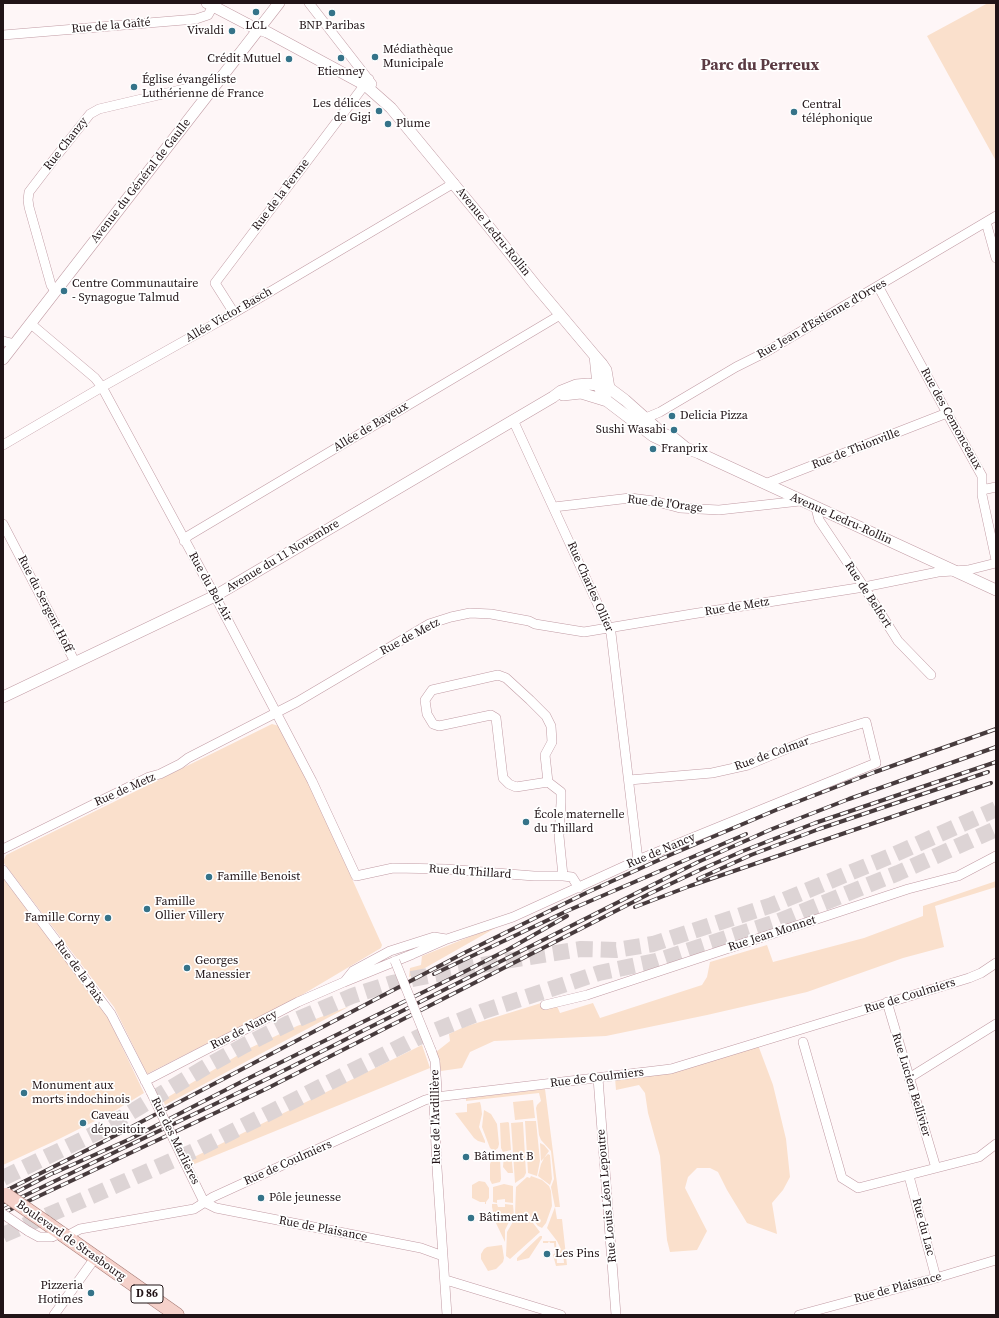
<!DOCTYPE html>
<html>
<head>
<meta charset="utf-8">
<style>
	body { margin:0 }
	#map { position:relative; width:999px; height:1318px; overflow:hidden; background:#fef6f7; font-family:"Source Serif 4",serif }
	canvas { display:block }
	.frame { position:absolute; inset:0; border:4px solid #211417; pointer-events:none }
</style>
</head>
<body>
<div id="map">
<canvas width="999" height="1318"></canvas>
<div class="frame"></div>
</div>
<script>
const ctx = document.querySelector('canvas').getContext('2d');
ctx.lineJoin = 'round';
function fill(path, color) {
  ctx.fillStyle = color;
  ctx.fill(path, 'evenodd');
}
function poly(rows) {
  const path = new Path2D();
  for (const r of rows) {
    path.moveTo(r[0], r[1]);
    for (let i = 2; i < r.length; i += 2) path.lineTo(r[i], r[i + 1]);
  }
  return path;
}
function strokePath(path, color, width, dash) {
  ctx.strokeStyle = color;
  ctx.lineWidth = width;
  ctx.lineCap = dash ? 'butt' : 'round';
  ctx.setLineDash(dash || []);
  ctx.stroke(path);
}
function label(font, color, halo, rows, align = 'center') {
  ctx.font = font + ' "Source Serif 4",serif';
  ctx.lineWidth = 3.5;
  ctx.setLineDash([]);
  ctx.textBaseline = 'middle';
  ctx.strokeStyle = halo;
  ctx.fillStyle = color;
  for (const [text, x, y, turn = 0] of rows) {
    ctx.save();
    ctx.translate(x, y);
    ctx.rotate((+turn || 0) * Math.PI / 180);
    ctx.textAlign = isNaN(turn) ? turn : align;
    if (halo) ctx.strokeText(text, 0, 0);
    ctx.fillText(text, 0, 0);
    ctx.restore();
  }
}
fill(poly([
	[988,3,996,3,996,161,927,36],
	[272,724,279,726,305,775,382,945,381,948,295,999,147,1074,114,1007,3,862,6,855],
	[3,878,106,1013,144,1093,111,1113,59,1139,3,1165],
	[996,881,996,887,935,906,944,947,903,958,807,992,707,1015,606,1036,494,1041,470,1052,462,1068,441,1071,436,1052,450,1041,449,1034,464,1027,554,999,560,1013,593,1003,600,1018,702,985,707,977,710,962,767,945,773,962,864,938,923,916,923,906],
	[506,922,409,977,410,968,421,965,422,956],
	[350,1006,165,1105,163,1100,250,1048,297,1026],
	[422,1045,430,1068,192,1165,190,1159],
	[758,1045,773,1085,786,1139,790,1177,783,1190,772,1203,777,1234,747,1223,727,1190,718,1172,710,1168,697,1168,688,1177,685,1188,707,1231,697,1250,670,1252,667,1240,660,1156,648,1113,645,1093,639,1085,616,1090,615,1078],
	[545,1089,560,1207,555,1207,557,1219,562,1219,567,1265,556,1266,553,1255,555,1253,554,1243,550,1243,549,1241,548,1243,543,1243,543,1241,556,1241,557,1263,564,1263,563,1253,560,1253,560,1247,557,1241,547,1228,555,1207,551,1187,554,1179,551,1151,541,1140,539,1135,536,1108,537,1105,541,1101,539,1093,466,1101,466,1098],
	[533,1100,535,1118,515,1120,513,1102],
	[480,1102,481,1106,482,1114,479,1127,485,1141,485,1143,478,1141,474,1138,455,1113,467,1112,467,1104],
	[484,1110,491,1114,497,1124,499,1144,498,1148,494,1151,490,1148,482,1127],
	[525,1121,536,1121,540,1161,537,1176,528,1173],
	[508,1122,509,1123,511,1150,503,1152,501,1148,500,1123],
	[523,1122,526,1173,524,1177,515,1183,511,1123],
	[540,1143,544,1145,549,1151,544,1158,548,1154,550,1155,552,1179,550,1185,538,1176,541,1164,544,1158,541,1161],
	[511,1152,513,1173,508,1173,503,1167,504,1154],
	[496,1156,499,1156,500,1158,501,1179,500,1182,492,1184,490,1180,490,1164,492,1159],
	[531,1176,542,1180,549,1186,551,1191,552,1206,546,1223,542,1228,538,1226,529,1215,515,1214,516,1187,527,1177,530,1178],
	[479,1181,485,1182,489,1188,489,1198,486,1202,486,1204,485,1204,485,1202,480,1202,472,1198,472,1185],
	[504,1184,513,1186,513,1203,505,1202,505,1199,497,1200,497,1203,493,1202,493,1187],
	[492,1204,497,1204,498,1207,505,1207,505,1204,513,1205,514,1216,509,1222,505,1230,505,1242,495,1221,492,1207],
	[519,1217,525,1217,530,1219,540,1232,510,1259,506,1256,507,1232,514,1220],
	[540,1236,542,1236,542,1238,529,1258,517,1261,517,1258],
	[502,1245,504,1258,503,1262,496,1269,488,1271,481,1259,481,1254,484,1249,487,1247]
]), '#fae0cc');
strokePath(poly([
	[3,1178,100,1131,209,1065,245,1045,289,1023,352,996,392,983,498,962,581,949,616,950,653,944,772,905,893,855,996,809],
	[3,1235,194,1151,419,1037,484,1011,599,973,656,961,779,921,898,873,996,829]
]), '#ddd4d5', 16, [16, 8]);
const minor = poly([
	[309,3,372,84],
	[3,35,196,19,208,15,213,6],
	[986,222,996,258],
	[878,286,947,413,982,476,982,495,996,560],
	[55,291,51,285,29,207,28,200,29,192,55,158,90,114,99,109,197,86,205,87,211,92],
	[234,313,215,283,369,79],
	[31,324,95,378,102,387,215,596,312,781,356,876,393,868,446,869,534,876,563,876,572,877,579,888],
	[3,341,15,344],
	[513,420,611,633,638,860],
	[641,420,660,412,736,367,766,352,996,216],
	[3,445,102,387,234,313,454,183],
	[765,484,947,413],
	[982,490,996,487],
	[554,507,630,498,654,501,680,508,719,510,800,501],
	[816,508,819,520,864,587,898,641,931,675],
	[3,524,75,662],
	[184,541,188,536,560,315],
	[548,782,516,787,509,784,503,778,496,718,491,715,439,726,433,724,427,714,425,700,432,690,498,675,506,678,530,700,546,716,551,726,552,742,545,755,548,782,561,792,561,803,559,836,563,876],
	[3,849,149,777,160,774,180,764,188,758,297,702,429,624,451,617,470,613,491,614,529,621,535,624,584,632,692,614,864,587,938,572,968,570,996,563],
	[3,870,111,1014,151,1092],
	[345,981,353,971,390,951,434,937,446,939],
	[887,1002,936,1168],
	[545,1005,587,995,908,889,958,876,996,856],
	[803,1042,842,1178,858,1188,979,1157,996,1144],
	[431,1050,435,1061,437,1089,434,1104,437,1168,447,1315],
	[598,1078,616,1315],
	[909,1078,996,1024],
	[145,1081,298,1002,344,982,413,954,447,939,513,917,638,860,876,763,866,722,808,740,748,765,712,773,629,780],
	[184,1161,204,1202],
	[909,1176,936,1278],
	[204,1202,216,1208,421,1248,443,1256],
	[28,1231,39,1237,52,1237,60,1233],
	[65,1237,80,1229,194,1209,213,1197,425,1100,436,1097,671,1069,969,978,981,973,996,963],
	[446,1280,561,1315],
	[54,1315,95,1258],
	[799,1315,936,1278,996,1260]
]);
const tertiary = poly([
	[207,3,251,26,267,32,365,85,391,108,485,222,536,286,595,356,602,364,606,370,609,388,603,394],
	[595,356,598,385,603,394,607,401,653,436,674,446,686,448,699,453,996,590],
	[3,359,279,3],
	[563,395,581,393,607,401],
	[3,697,215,596,553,397,561,391,576,385,588,384,598,385,609,388,625,400,662,433,675,439,686,448]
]);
const primary = poly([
	[45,1222,177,1315]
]);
strokePath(minor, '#c19ba4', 10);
strokePath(tertiary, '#c19ba4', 12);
strokePath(primary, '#a67b75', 15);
strokePath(minor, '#fff', 9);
strokePath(tertiary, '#fff', 11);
strokePath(primary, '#f5d1ca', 14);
const rail = poly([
	[698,879,751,855,819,829,988,772],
	[635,907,690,886,991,783],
	[434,974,567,911,746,834],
	[54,1173,130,1139,245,1080,454,977,509,949,567,916],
	[3,1192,97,1145,466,952,588,892,670,855,776,810,875,772,996,729],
	[3,1199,53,1173],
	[3,1206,271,1077,698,862,772,829,849,799,996,747],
	[3,1213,266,1089,649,894,702,869,743,851,815,823,996,762]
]);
strokePath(rail, '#473b3d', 4);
strokePath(rail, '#fff', 2.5, [8]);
const minorBridge = poly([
	[395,961,431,1050],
	[151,1092,184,1161],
	[3,1214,28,1231]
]);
const primaryBridge = poly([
	[6,1195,45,1222]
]);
strokePath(minorBridge, '#c19ba4', 10, []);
strokePath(primaryBridge, '#a67b75', 15, []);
strokePath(minorBridge, '#fff', 9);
strokePath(primaryBridge, '#f5d1ca', 14);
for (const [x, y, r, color] of [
	[256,12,4,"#357389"],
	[332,13,4,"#357389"],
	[232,31,4,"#357389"],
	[375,57,4,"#357389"],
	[341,58,4,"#357389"],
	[289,59,4,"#357389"],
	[134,87,4,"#357389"],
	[379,111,4,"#357389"],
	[794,112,4,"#357389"],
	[388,124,4,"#357389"],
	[64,291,4,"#357389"],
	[672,416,4,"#357389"],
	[674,430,4,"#357389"],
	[653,449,4,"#357389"],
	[526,822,4,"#357389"],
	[209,877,4,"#357389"],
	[147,909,4,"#357389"],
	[108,918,4,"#357389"],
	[187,968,4,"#357389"],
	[24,1093,4,"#357389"],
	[83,1123,4,"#357389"],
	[466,1157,4,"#357389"],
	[261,1198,4,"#357389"],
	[471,1218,4,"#357389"],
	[547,1254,4,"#357389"],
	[91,1293,4,"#357389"]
]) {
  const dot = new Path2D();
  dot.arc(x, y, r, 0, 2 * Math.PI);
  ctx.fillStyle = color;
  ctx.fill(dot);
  strokePath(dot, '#fff', 1.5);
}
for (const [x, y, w] of [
	[147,1294,32]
]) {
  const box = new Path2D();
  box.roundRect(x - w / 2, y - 9, w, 18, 3);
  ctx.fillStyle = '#fff';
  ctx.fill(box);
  strokePath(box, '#211417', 1);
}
label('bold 11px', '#211417', null, [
	["D 86",147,1294]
]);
label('12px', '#211417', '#fff', [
	["Rue de la Gaîté",111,26,-5],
	["Rue Chanzy",66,144,-52],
	["Avenue du Général de Gaulle",141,181,-52],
	["Rue de la Ferme",281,195,-53],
	["Avenue Ledru-Rollin",493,232,51],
	["Allée Victor Basch",229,315,-30],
	["Rue Jean d'Estienne d'Orves",822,319,-30],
	["Rue des Cemonceaux",951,419,61],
	["Allée de Bayeux",371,427,-31],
	["Rue de Thionville",856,449,-21],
	["Rue de l'Orage",665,504,7],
	["Avenue Ledru-Rollin",841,519,24],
	["Avenue du 11 Novembre",283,556,-31],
	["Rue du Bel-Air",210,587,61],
	["Rue Charles Ollier",590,587,66],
	["Rue de Belfort",868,595,57],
	["Rue du Sergent Hoff",45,604,63],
	["Rue de Metz",737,607,-9],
	["Rue de Metz",410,637,-28],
	["Rue de Colmar",772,754,-20],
	["Rue de Metz",125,790,-24],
	["Rue de Nancy",661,851,-23],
	["Rue du Thillard",470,872,4],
	["Rue Jean Monnet",772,934,-18],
	["Rue de la Paix",79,972,54],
	["Rue de Coulmiers",910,996,-17],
	["Rue de Nancy",244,1030,-27],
	["Rue de Coulmiers",597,1078,-7],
	["Rue Lucien Bellivier",911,1085,73],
	["Rue de l'Ardillière",436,1117,-91],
	["Rue des Marlières",175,1141,64],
	["Rue de Coulmiers",288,1163,-24],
	["Rue Louis Léon Lepoutre",607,1196,-95],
	["Rue du Lac",923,1227,75],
	["Rue de Plaisance",323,1229,11],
	["Boulevard de Strasbourg",71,1241,35],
	["Rue de Plaisance",898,1288,-15]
]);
label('12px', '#211417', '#fff', [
	["LCL",256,26,"center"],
	["BNP Paribas",332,26,"center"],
	["Vivaldi",224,31,"right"],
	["Médiathèque",383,50],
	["Municipale",383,64],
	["Crédit Mutuel",281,59,"right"],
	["Etienney",341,72,"center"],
	["Église évangéliste",142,80],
	["Luthérienne de France",142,94],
	["Les délices",371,104,"right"],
	["de Gigi",371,118,"right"],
	["Central",802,105],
	["téléphonique",802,119],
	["Plume",396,124],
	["Centre Communautaire",72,284],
	["- Synagogue Talmud",72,298],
	["Delicia Pizza",680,416],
	["Sushi Wasabi",666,430,"right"],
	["Franprix",661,449],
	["École maternelle",534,815],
	["du Thillard",534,829],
	["Famille Benoist",217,877],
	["Famille",155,902],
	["Ollier Villery",155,916],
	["Famille Corny",100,918,"right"],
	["Georges",195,961],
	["Manessier",195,975],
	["Monument aux",32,1086],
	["morts indochinois",32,1100],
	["Caveau",91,1116],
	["dépositoir",91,1130],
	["Bâtiment B",474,1157],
	["Pôle jeunesse",269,1198],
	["Bâtiment A",479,1218],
	["Les Pins",555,1254],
	["Pizzeria",83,1286,"right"],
	["Hotimes",83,1300,"right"]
], 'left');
label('bold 16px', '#5a3b43', '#fff', [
	["Parc du Perreux",760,66]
]);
</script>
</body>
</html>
